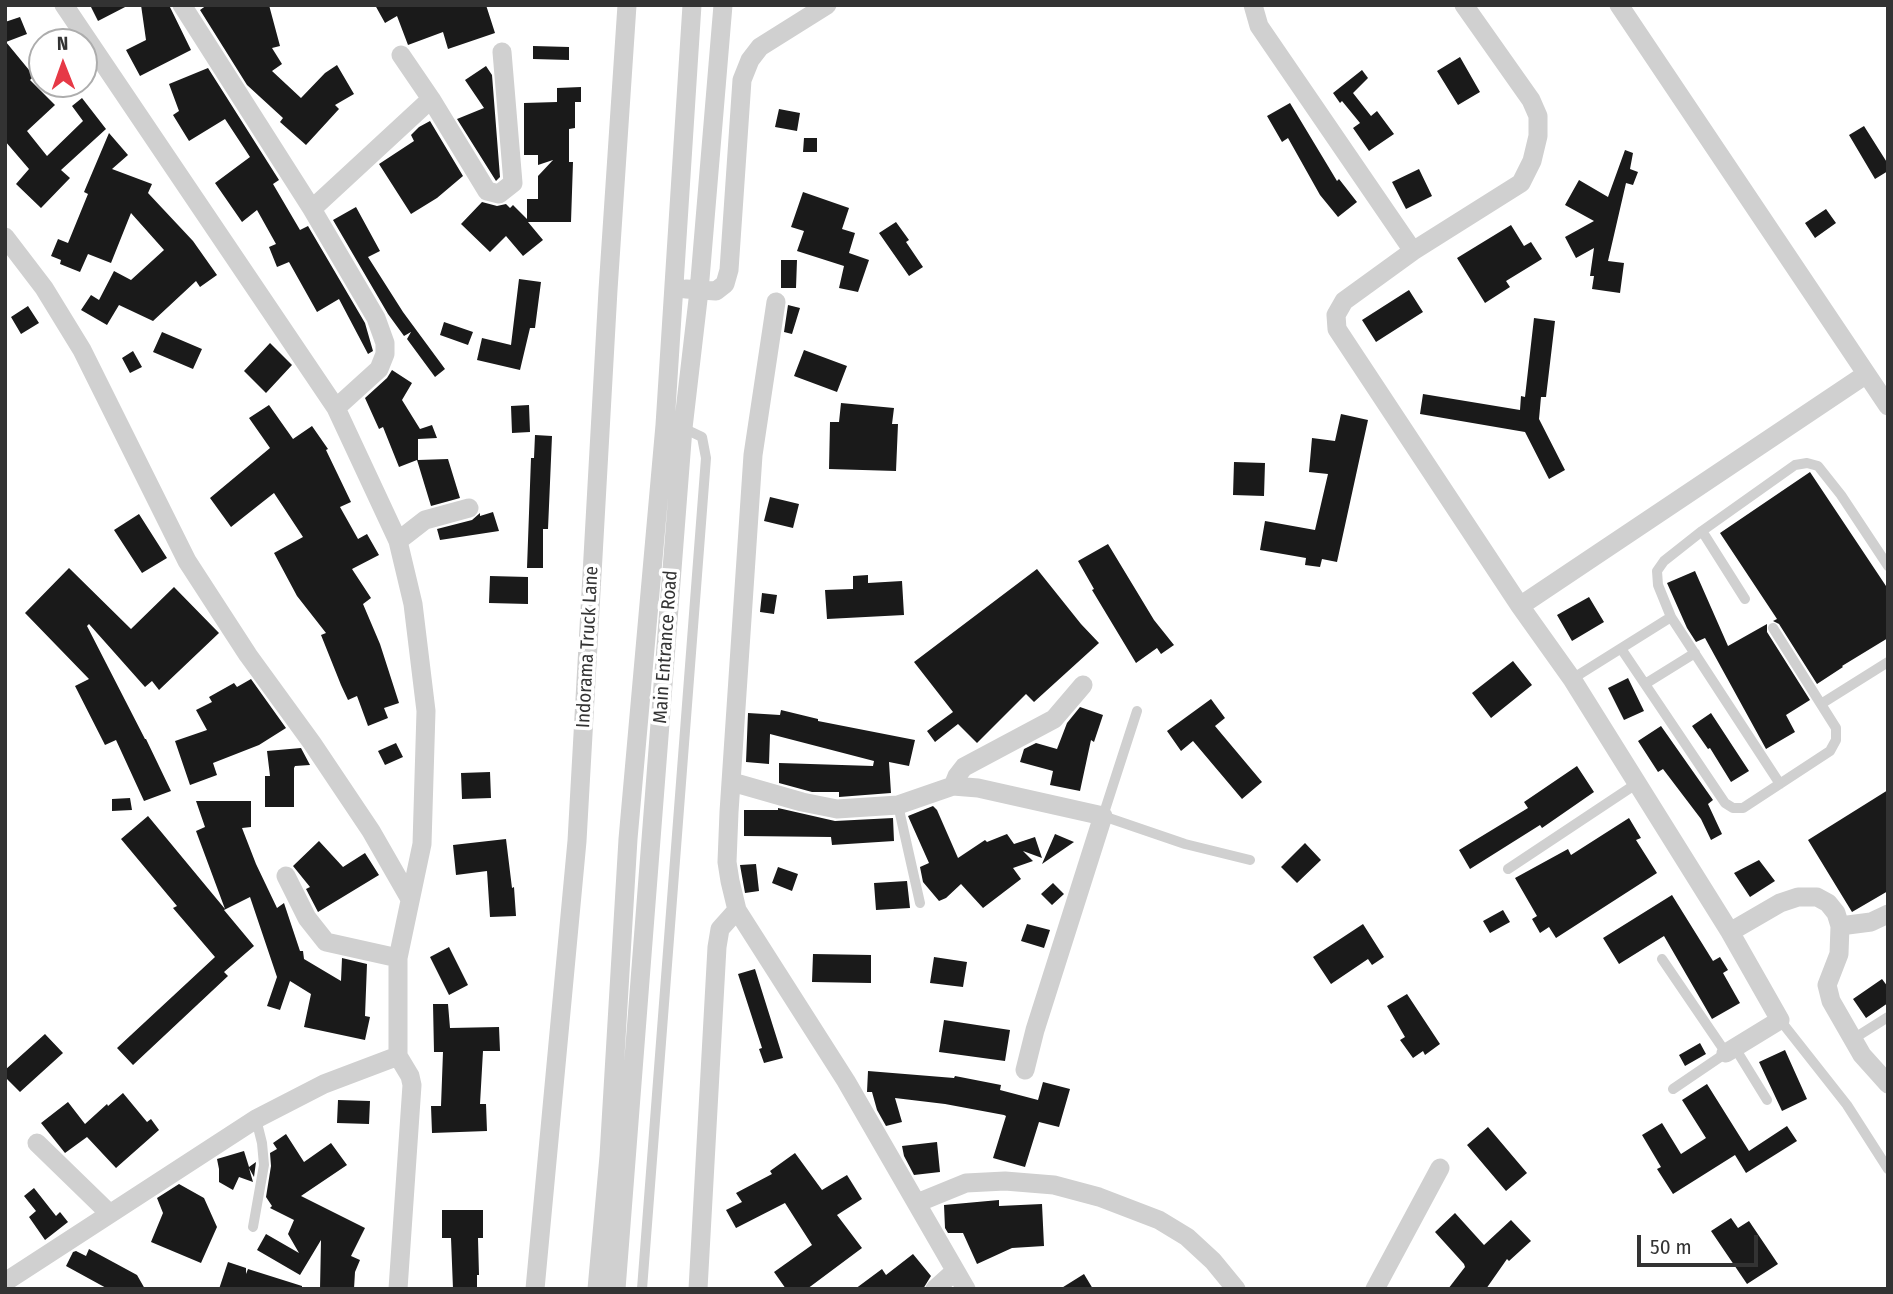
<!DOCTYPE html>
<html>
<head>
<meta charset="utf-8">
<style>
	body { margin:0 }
	#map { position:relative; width:1893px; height:1294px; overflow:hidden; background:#fff; font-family:"Fira Sans Condensed",sans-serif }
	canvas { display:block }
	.frame { position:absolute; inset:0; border:7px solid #333; pointer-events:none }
	.north { position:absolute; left:28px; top:28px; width:70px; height:70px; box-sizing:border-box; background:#fff; border:2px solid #adadad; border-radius:50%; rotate:359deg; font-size:19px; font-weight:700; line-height:28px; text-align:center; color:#333 }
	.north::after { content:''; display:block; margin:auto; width:24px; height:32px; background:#e63946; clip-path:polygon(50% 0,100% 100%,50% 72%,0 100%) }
	.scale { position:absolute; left:1637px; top:1235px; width:121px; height:32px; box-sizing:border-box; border:4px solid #333; border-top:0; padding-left:9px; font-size:21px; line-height:24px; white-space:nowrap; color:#333; -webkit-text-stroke:5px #fff; paint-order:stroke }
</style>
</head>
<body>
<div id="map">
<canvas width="1893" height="1294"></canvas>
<div class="frame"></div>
<div class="north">N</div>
<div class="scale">50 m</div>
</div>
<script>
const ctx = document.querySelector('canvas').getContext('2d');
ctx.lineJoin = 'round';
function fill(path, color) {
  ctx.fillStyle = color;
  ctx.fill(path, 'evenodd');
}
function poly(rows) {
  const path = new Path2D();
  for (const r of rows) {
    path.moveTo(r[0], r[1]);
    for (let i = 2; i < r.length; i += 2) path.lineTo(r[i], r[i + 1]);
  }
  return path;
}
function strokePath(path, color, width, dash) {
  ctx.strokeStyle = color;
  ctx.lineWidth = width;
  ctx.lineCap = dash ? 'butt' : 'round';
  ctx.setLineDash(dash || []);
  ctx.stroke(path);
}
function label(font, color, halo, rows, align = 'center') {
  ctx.font = font + ' "Fira Sans Condensed",sans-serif';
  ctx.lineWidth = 7;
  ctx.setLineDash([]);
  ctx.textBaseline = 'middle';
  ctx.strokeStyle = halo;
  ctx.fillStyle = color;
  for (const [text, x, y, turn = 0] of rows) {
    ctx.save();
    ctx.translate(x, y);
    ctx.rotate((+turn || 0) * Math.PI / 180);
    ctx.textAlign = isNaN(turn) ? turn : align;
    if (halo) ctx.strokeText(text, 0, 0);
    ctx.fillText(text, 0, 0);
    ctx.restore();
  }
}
fill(poly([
	[90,5,129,5,98,21],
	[141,5,169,5,191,50,140,76,126,50,146,40],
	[207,5,269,5,280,46,272,48,282,64,272,71,301,98,325,73,337,65,354,94,335,105,339,109,306,145,280,122,283,118,247,85,200,10],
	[375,5,486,5,495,33,448,49,443,32,408,45,397,16,385,23],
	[20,17,27,34,6,42,34,76,30,80,55,105,27,131,47,156,83,121,72,106,82,98,106,129,61,170,70,178,41,208,16,184,29,169,5,141,5,22],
	[533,46,569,47,569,60,533,59],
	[1460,57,1480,92,1458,105,1437,71],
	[486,66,492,75,500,177,496,181,457,119,484,108,465,80],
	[208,68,279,180,273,184,300,230,308,226,365,323,373,351,368,354,339,299,317,312,289,262,277,267,269,247,276,244,257,210,242,222,215,183,250,157,225,119,189,141,173,115,179,111,169,84],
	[1362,70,1368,78,1353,93,1371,116,1377,111,1394,134,1369,151,1353,128,1360,123,1342,101,1340,103,1333,93],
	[581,87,581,102,575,102,575,128,569,129,569,162,573,162,571,222,528,222,543,240,523,256,506,236,490,252,461,224,482,202,497,206,506,204,510,208,513,205,527,219,527,199,538,199,538,176,553,160,538,165,538,155,524,155,524,103,557,102,557,88],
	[1290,103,1337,181,1339,179,1357,202,1338,217,1320,195,1288,138,1282,142,1267,116],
	[779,109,800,113,797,131,775,127],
	[430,121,463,176,437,198,411,214,379,164,414,141,411,135,419,127],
	[1864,126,1888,164,1888,171,1875,179,1849,135],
	[109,133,128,155,112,169,152,184,148,193,193,241,217,275,200,287,196,281,153,321,119,305,107,325,81,310,91,295,99,300,114,271,131,280,164,250,131,213,111,263,88,254,80,272,60,264,61,260,51,256,58,239,68,243,88,194,84,192],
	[804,138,817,138,817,152,803,152],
	[1625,150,1633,153,1630,169,1638,172,1633,185,1626,183,1608,261,1624,263,1620,293,1592,289,1594,276,1590,276,1594,248,1576,258,1565,237,1594,221,1565,205,1579,180,1608,197],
	[1419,169,1432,196,1406,209,1392,182],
	[803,192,849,208,842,229,855,233,849,253,869,260,858,292,839,288,844,266,797,251,804,231,791,227],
	[356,207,380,251,368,257,403,312,445,369,435,377,407,339,411,332,404,336,388,314,333,220],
	[1826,209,1836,223,1815,238,1805,223],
	[896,222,909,240,906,242,923,267,909,276,879,233],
	[1511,225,1524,246,1531,242,1542,259,1506,281,1510,287,1485,303,1457,258],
	[781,260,797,260,796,288,781,288],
	[519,279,541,282,535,328,530,328,520,370,477,360,482,338,511,345],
	[1409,290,1423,312,1376,342,1362,320],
	[788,305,800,308,792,334,784,332],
	[28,306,39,323,21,334,11,317],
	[1534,318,1555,321,1546,397,1541,397,1539,419,1565,470,1549,479,1525,432,1420,414,1423,394,1520,410,1521,396,1525,397],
	[444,322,473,332,468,345,440,335],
	[162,332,202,349,193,369,153,352],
	[270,343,292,365,266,393,244,371],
	[804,350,847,366,837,392,794,376],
	[133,351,142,367,130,373,122,358],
	[392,370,412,383,402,400,420,429,432,425,437,438,418,439,418,460,448,459,460,498,431,506,417,460,399,467,383,427,379,429,365,398,387,378],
	[841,403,894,408,892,424,898,424,896,471,829,469,830,422,839,422],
	[269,405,293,439,312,426,328,449,326,450,351,502,340,507,358,539,367,534,379,555,352,569,371,598,363,604,380,644,399,703,384,708,388,718,368,726,357,696,348,700,341,685,321,635,326,633,297,596,274,553,303,537,274,493,231,527,210,498,270,448,249,418],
	[529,405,530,432,512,433,511,406],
	[1341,414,1368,420,1337,562,1322,559,1320,567,1305,565,1306,558,1260,550,1265,521,1315,530,1328,474,1309,472,1312,438,1335,441],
	[535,435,552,436,548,529,543,529,543,568,527,568,531,458,534,458],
	[1234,462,1265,463,1264,496,1233,495],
	[1810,472,1888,589,1888,638,1842,666,1843,667,1817,684,1779,624,1773,621,1777,619,1720,533],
	[770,497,799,504,793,528,764,521],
	[493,512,499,531,440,540,437,529,472,520,480,513,480,516],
	[139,514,167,558,142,573,114,530],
	[1108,544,1154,620,1174,645,1161,654,1157,648,1136,663,1092,590,1094,589,1078,561],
	[69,568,131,629,174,587,219,633,159,690,152,681,145,687,89,624,87,626,145,739,146,739,171,791,144,801,116,740,105,745,75,686,89,679,25,613],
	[1037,569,1081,624,1099,643,1034,702,1026,694,977,743,958,724,935,742,927,731,953,712,914,662],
	[1695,571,1728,646,1767,624,1767,632,1810,700,1786,715,1795,732,1766,749,1705,638,1696,642,1687,628,1667,583],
	[868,575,868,583,902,581,904,615,827,619,825,590,853,589,853,576],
	[490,576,528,577,528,604,489,603],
	[762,593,777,595,774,614,760,612],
	[1589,597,1604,622,1572,641,1557,615],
	[1513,661,1532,685,1491,718,1472,693],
	[1628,678,1644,711,1624,720,1608,688],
	[251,679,286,728,259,745,213,763,217,775,190,785,175,741,207,730,196,710,212,702,209,697,234,683,237,687],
	[1211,699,1225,718,1215,726,1262,782,1242,799,1193,741,1181,751,1167,731],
	[1080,707,1103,715,1094,742,1091,740,1080,791,1050,785,1053,771,1020,762,1024,749,1036,743,1057,749,1067,723],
	[781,710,818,719,818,721,915,740,909,766,889,762,891,793,839,797,839,792,812,792,779,783,779,763,873,766,874,761,770,734,769,764,746,762,748,713,780,715],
	[1711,713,1749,771,1731,782,1710,748,1708,749,1692,726],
	[1661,726,1713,800,1708,804,1722,834,1711,840,1701,819,1663,769,1658,772,1638,741],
	[396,743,403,757,385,765,378,751],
	[301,748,310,765,295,766,294,768,294,807,265,807,265,776,270,776,267,751],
	[1577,766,1594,792,1542,828,1540,825,1470,869,1459,850,1528,808,1524,802],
	[490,772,491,798,462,799,461,773],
	[1888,790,1888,891,1852,912,1808,840],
	[130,798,132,810,112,811,112,799],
	[196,801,251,801,251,827,242,828,256,864,277,908,284,903,300,951,303,951,304,959,341,981,342,958,367,964,365,1016,370,1017,365,1040,304,1027,311,994,290,981,280,1010,267,1006,277,977,250,897,224,910,254,946,224,972,228,976,133,1065,117,1048,215,957,173,908,177,906,121,839,148,816,225,909,196,831,205,827],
	[933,806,937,810,958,858,985,840,987,842,1007,834,1014,844,1035,837,1042,858,1023,851,1033,861,1013,868,1021,879,983,908,961,884,946,898,939,901,923,882,920,867,929,863,908,816],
	[778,808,835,821,893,818,894,841,832,845,831,837,744,836,744,810,778,810],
	[1629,818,1641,838,1636,840,1657,873,1556,938,1549,927,1540,933,1532,919,1537,916,1515,878,1568,849,1571,855],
	[1055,834,1074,842,1042,864],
	[506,839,512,888,514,887,516,916,490,917,487,871,456,875,453,845],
	[319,841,343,867,365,853,379,875,318,912,306,889,310,887,293,866],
	[1305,843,1321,860,1297,883,1281,867],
	[1759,860,1775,881,1750,897,1734,873],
	[756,864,759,891,745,893,740,865],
	[778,867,798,874,792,891,772,883],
	[907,881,910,908,876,910,874,883],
	[1053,883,1064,894,1052,905,1041,894],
	[1672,895,1713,961,1720,957,1728,970,1723,973,1740,1003,1712,1019,1664,936,1619,964,1603,938],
	[1503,910,1510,922,1490,933,1483,921],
	[1027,924,1050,930,1044,948,1021,941],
	[1363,924,1384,957,1372,965,1368,959,1331,984,1313,957],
	[449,947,468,985,449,995,430,957],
	[813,954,871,955,871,983,812,982],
	[934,957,967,962,963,987,930,983],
	[755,969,783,1058,764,1063,759,1049,762,1048,738,974],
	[1882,979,1888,987,1888,1003,1866,1018,1853,999],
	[1407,994,1440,1044,1425,1055,1423,1051,1413,1058,1400,1040,1405,1037,1387,1006],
	[433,1004,448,1004,450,1028,499,1027,500,1051,483,1051,480,1104,486,1104,487,1131,432,1133,431,1106,441,1106,443,1052,434,1052],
	[944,1020,1010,1030,1005,1061,939,1052],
	[45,1034,63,1053,20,1092,5,1077,5,1070],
	[1700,1043,1706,1054,1685,1066,1679,1055],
	[1785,1050,1807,1099,1782,1111,1759,1062],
	[868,1071,954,1078,955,1076,1001,1085,1000,1090,1038,1100,1043,1082,1070,1089,1059,1127,1039,1122,1025,1167,993,1158,1006,1116,1004,1115,945,1104,895,1098,902,1122,886,1126,877,1110,872,1092,867,1092],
	[1707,1084,1749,1151,1787,1126,1797,1141,1746,1173,1735,1155,1673,1194,1657,1169,1661,1167,1642,1135,1662,1123,1681,1154,1706,1138,1682,1100],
	[123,1093,147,1122,151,1119,159,1130,116,1168,87,1137,65,1153,41,1123,68,1102,85,1124,107,1104,108,1106],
	[338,1100,370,1101,369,1124,337,1123],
	[1488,1127,1527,1173,1506,1191,1467,1145],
	[286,1134,304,1162,331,1143,347,1165,301,1196,365,1228,351,1256,360,1260,355,1272,354,1289,320,1289,321,1240,300,1275,257,1250,266,1234,299,1253,288,1234,294,1220,270,1208,272,1206,266,1197,271,1166,270,1153,277,1149,273,1143],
	[937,1142,940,1172,914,1175,904,1156,902,1146],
	[244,1151,249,1167,256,1162,254,1177,249,1168,253,1182,239,1177,233,1190,219,1182,219,1169,217,1159],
	[795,1153,822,1190,847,1175,862,1199,837,1215,862,1248,807,1289,786,1289,774,1272,812,1245,785,1203,736,1228,726,1210,742,1202,736,1193,772,1174,770,1171],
	[179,1184,204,1198,217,1227,201,1263,151,1242,163,1213,157,1198],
	[34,1188,56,1216,60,1212,68,1222,45,1240,29,1217,36,1211,24,1196],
	[999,1200,999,1206,1042,1204,1044,1246,1012,1248,977,1264,963,1233,948,1233,945,1228,944,1205],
	[442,1210,483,1210,483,1238,478,1238,479,1275,477,1275,477,1289,453,1289,451,1238,442,1238],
	[1455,1213,1484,1245,1511,1220,1531,1241,1509,1261,1507,1259,1486,1289,1448,1289,1465,1267,1464,1264,1435,1232],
	[1731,1218,1738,1228,1749,1221,1778,1264,1747,1284,1711,1231],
	[89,1249,137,1275,145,1289,108,1289,66,1266,73,1252,76,1251,86,1256],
	[913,1254,931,1276,923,1289,855,1289,882,1269,886,1275],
	[228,1262,246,1268,246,1274,248,1269,302,1286,302,1289,219,1289],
	[1084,1274,1093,1289,1060,1289]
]), '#1a1a1a');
strokePath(poly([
	[1702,531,1745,599],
	[1622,650,1725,803,1733,808,1743,808,1830,751,1836,740,1836,728,1773,628],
	[1572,679,1671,617],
	[1645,684,1695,653],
	[1821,704,1888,662],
	[1137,711,1103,816,1185,844,1250,860],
	[1780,784,1671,617,1658,585,1657,571,1664,561,1702,531,1795,465,1807,463,1818,466,1841,495,1888,566],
	[898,805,920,903],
	[1508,869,1636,784],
	[1662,959,1726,1053,1673,1089],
	[1780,1020,1847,1105,1888,1169],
	[1853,1039,1888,1017],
	[1735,1048,1767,1100],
	[253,1227,264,1165,262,1143,256,1119],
	[642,1289,706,458,702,437,683,428]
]), '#d0d0d0', 10);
strokePath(poly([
	[64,5,336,408,398,541,413,604,426,711,422,844,398,958,398,1056,410,1076,412,1085,398,1289],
	[182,5,312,209,376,318,385,343,385,354,379,369,336,408],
	[1253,5,1259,26,1413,251],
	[1464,5,1531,100,1538,116,1538,136,1532,161,1521,183,1413,251,1344,301,1336,315,1337,329,1520,606,1572,679,1730,932,1780,1020,1726,1053],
	[1619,5,1888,406],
	[401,55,431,99,487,191,499,194,513,183,502,52],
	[312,209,431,99],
	[5,237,44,288,82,350,187,561,248,655,312,743,371,831,410,899],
	[686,289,716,291,725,284,729,270,742,80,750,60,760,47,827,5],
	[776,302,753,455,729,812,727,862,730,881,737,910,846,1081,966,1289],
	[398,541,425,520,469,508],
	[1520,606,1865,375],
	[732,782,802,802,837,809,898,805,953,786,978,788,1103,816,1035,1030,1025,1070],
	[953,786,957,776,964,767,1054,719,1083,685],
	[286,876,307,918,326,942,398,958],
	[1840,926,1871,922,1888,914],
	[1730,932,1780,903,1798,897,1817,897,1828,903,1836,913,1840,926,1839,954,1827,985,1831,1001,1862,1055,1888,1084],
	[37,1143,109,1213],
	[917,1203,966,1183,1005,1181,1054,1185,1099,1197,1159,1220,1187,1237,1213,1261,1236,1289],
	[5,1282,256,1119,324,1084,398,1056],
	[535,1289,577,841,608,290,627,5],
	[597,1289,609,1156,628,839,665,425,692,5],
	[616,1289,683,428,699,291,723,5],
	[698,1289,717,947,720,929,737,910],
	[935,1289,955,1271],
	[1375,1289,1440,1168]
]), '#d0d0d0', 19);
label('19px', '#333', '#fff', [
	["Indorama Truck Lane",588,647,-87],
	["Main Entrance Road",666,647,-86]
]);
</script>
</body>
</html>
